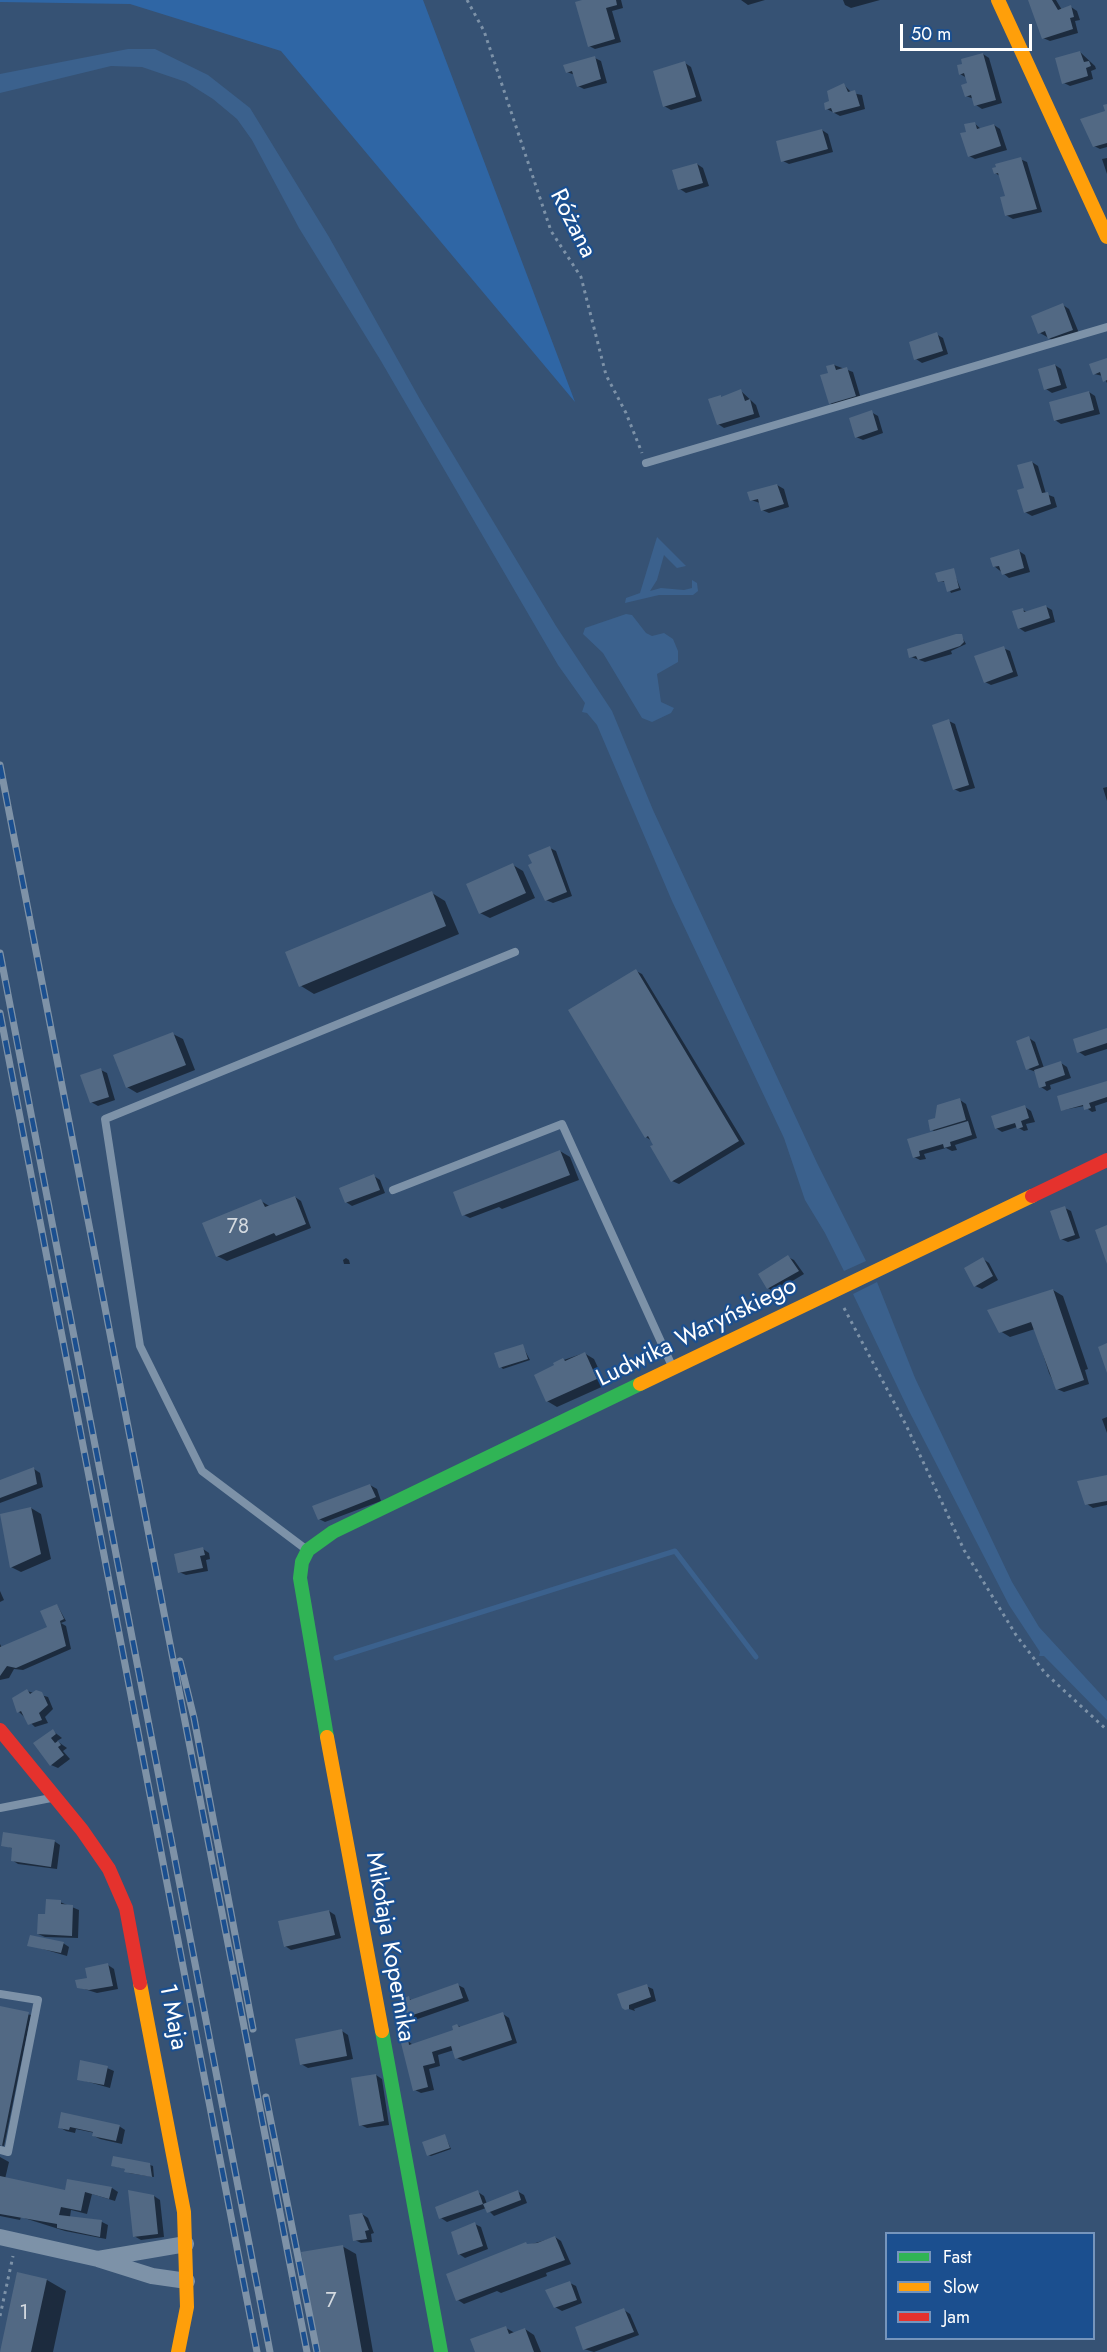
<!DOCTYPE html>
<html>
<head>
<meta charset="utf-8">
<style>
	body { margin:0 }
	#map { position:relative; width:1107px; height:2352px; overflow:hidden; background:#365274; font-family:Jost,sans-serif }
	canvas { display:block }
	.legend { position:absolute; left:885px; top:2232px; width:210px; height:108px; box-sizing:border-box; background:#1b4f8f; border:2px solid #7695bc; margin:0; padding:8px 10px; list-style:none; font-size:18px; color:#fff }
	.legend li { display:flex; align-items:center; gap:12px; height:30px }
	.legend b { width:30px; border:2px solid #7695bc }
	.scale { position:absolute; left:900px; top:24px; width:132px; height:27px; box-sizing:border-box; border:3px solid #fff; border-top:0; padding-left:8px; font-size:18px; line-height:21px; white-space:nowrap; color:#fff; -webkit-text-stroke:4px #1b4f8f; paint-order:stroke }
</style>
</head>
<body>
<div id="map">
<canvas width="1107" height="2352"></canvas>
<ul class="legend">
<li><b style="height:8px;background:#30b455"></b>Fast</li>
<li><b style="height:8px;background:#ff9f0a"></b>Slow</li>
<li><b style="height:8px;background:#e5322d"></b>Jam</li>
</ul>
<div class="scale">50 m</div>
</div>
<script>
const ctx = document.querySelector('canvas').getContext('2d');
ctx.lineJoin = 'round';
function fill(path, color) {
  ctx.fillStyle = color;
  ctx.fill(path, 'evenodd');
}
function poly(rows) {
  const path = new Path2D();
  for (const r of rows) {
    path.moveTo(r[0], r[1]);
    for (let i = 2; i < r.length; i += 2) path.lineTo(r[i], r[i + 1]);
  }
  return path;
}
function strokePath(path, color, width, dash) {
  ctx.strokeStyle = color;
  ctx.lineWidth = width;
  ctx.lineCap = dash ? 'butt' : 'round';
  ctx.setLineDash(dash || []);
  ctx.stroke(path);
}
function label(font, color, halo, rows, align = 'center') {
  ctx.font = font + ' Jost,sans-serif';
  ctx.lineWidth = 4.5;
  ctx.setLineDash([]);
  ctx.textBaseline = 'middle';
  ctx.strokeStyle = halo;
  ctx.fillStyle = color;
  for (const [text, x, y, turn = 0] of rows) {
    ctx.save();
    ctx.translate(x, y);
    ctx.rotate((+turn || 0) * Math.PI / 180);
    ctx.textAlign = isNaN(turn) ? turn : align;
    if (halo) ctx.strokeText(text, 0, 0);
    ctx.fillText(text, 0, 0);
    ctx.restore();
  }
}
fill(poly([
	[0,0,423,0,575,402,281,51,130,4,0,2]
]), '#2f66a5');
fill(poly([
	[128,49,155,49,208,75,250,108,329,237,422,403,556,626,612,711,653,810,817,1163,866,1261,844,1271,825,1233,805,1200,784,1138,672,901,597,725,587,713,582,712,585,703,558,665,381,361,299,228,252,140,237,119,213,99,186,82,142,67,111,66,0,93,0,74],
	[657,537,686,566,677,568,664,555,657,580,650,591,661,588,684,590,692,588,692,580,697,583,698,591,693,595,659,595,625,603,626,598,640,593],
	[626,614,632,615,646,633,652,636,664,633,673,639,678,651,678,662,657,674,661,702,674,708,671,713,652,722,642,718,603,653,583,634,585,628],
	[877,1282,915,1378,1012,1582,1039,1627,1107,1701,1107,1720,1044,1656,1039,1656,1040,1652,1009,1605,909,1411,853,1294]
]), '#3b618d');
fill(poly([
	[585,0,621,0,623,8,612,11,621,42,595,49,589,46],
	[741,0,765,0,748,5],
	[843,0,880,0,851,8,845,5],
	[1030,0,1056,0,1062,10,1071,7,1077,11,1080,20,1075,21,1078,33,1050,41,1043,38],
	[1080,52,1095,66,1096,69,1091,71,1093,79,1070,86,1064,83],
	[983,54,989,58,1002,103,982,109,976,105,974,99,966,96,969,84,967,78,960,74],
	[595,58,601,61,607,83,584,89,578,86,575,75,567,72],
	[685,63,691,67,702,101,671,110,664,106],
	[844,85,852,93,862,95,865,109,840,116,827,109],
	[1107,106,1107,147,1100,149,1094,146],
	[974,123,981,129,994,125,1000,129,1007,150,975,159,969,156,968,132],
	[822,130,828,134,833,152,789,164,783,161],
	[1107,158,1107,174,1102,159],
	[1020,159,1027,162,1042,212,1013,219,1006,215,1007,197,1000,176,995,173],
	[697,164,703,168,709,186,686,193,680,189],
	[1063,305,1069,309,1079,333,1056,342,1040,333],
	[936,334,943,338,948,354,922,363,916,359],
	[1107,360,1107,383,1103,376,1094,374],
	[834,365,853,372,861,399,836,407,830,403],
	[1055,365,1061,369,1067,388,1052,393,1046,389],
	[741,391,756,405,760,417,724,428,718,424,729,397],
	[1089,392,1095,396,1100,414,1061,424,1055,420],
	[871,412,878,416,883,433,863,440,856,437],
	[1032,462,1038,466,1046,494,1054,497,1057,507,1032,516,1025,512],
	[777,485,784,489,789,507,769,513,762,510,760,503,751,500],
	[1019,551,1025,555,1030,572,1009,578,994,566],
	[953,570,961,590,951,593,946,582,939,581],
	[1045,606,1052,610,1055,622,1025,632,1019,628,1023,610,1027,612],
	[961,635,966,644,951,651,952,654,925,662,911,657],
	[1003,648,1010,651,1018,676,991,685,985,682],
	[949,721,955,724,975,788,960,792,954,789],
	[1107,787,1107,801,1103,788],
	[550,848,556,851,572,896,553,903,546,900],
	[513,865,523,871,535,898,490,918,480,913],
	[432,893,445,901,459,934,314,994,301,986],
	[636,971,642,974,745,1144,679,1184,672,1181,652,1141,646,1137],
	[1107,1029,1107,1049,1085,1056,1079,1052],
	[173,1034,183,1039,195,1070,137,1093,127,1087],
	[1029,1038,1035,1042,1044,1068,1061,1063,1067,1067,1071,1078,1050,1085,1051,1089,1047,1091,1041,1087,1036,1072,1028,1069],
	[101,1070,107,1073,115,1100,98,1106,91,1102],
	[1107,1082,1107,1102,1095,1106,1096,1111,1092,1112,1084,1106,1063,1110],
	[960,1100,966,1104,977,1138,955,1145,957,1150,952,1151,946,1148,924,1154,926,1159,920,1160,914,1157,936,1132,932,1130,936,1120],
	[1025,1107,1031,1111,1035,1122,1026,1124,1028,1130,1024,1131,1017,1127,1002,1132,996,1128],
	[560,1151,570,1157,579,1180,502,1209,499,1207,470,1218,464,1215],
	[374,1176,380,1180,385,1193,352,1206,346,1202],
	[295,1197,301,1201,311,1228,227,1261,217,1256,261,1201,271,1207],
	[1065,1208,1071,1211,1080,1238,1068,1242,1061,1239],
	[788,1257,794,1260,804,1274,774,1292,768,1288],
	[346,1258,349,1260,350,1264,344,1264,343,1260],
	[983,1259,989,1263,998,1280,982,1289,975,1286],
	[1053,1290,1063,1296,1088,1369,1085,1370,1089,1384,1064,1392,1057,1389,1049,1373,1035,1329,1010,1337,1000,1331],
	[522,1345,530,1360,503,1369,501,1367],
	[584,1353,594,1359,606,1385,557,1407,547,1401,536,1376,556,1366,555,1363],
	[1107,1417,1107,1433,1102,1419],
	[34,1469,40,1473,43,1487,0,1503,0,1482],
	[1107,1476,1107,1505,1093,1508,1087,1504],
	[370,1485,377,1489,381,1501,325,1522,319,1519],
	[31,1508,41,1514,51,1559,21,1572,11,1567],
	[203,1549,209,1553,210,1559,206,1560,208,1571,186,1575,179,1572],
	[0,1591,4,1600,0,1602],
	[57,1605,66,1621,61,1623,66,1626,71,1649,23,1670,14,1669,9,1678,0,1680,0,1644,2,1648,49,1627],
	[27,1691,48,1697,53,1709,45,1717,48,1723,35,1727,19,1712,14,1699],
	[53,1731,62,1738,57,1741,67,1748,63,1751,70,1759,58,1768,51,1765,35,1743],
	[54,1841,60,1845,57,1869,18,1864,12,1860,14,1849,3,1845],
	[60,1902,79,1910,78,1938,45,1937,38,1934,46,1915],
	[329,1911,335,1915,341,1938,291,1950,285,1946],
	[63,1943,69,1947,67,1956,29,1945],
	[108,1965,114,1969,118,1989,97,1993,78,1987],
	[458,1985,464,1988,469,2001,412,2021,405,2017,408,1998,413,2001],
	[646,1986,653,1989,656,2001,634,2009,635,2011,623,2007],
	[0,2008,31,2015,4,2146,0,2145],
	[503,2014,509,2018,517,2043,463,2061,457,2058,454,2050,438,2055,440,2066,429,2069,434,2090,421,2093,415,2090,408,2041,413,2045,454,2031,457,2025,462,2028],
	[342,2031,348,2035,353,2059,308,2068,301,2064],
	[107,2068,114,2071,110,2088,78,2079],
	[376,2075,382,2079,389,2125,367,2128,361,2125],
	[62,2114,119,2126,125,2130,122,2144,100,2139,94,2136,95,2133,76,2129,75,2133,66,2131,59,2127],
	[445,2136,451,2149,431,2156,428,2155],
	[0,2157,9,2162,5,2179,66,2192,68,2181,112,2188,118,2192,115,2201,92,2194,87,2214,71,2210,70,2217,102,2222,108,2225,106,2239,65,2231,21,2217,20,2220,0,2216],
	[150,2165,153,2166,154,2177,129,2173,126,2169,113,2166],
	[517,2191,524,2195,527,2203,494,2216,486,2208,447,2222,441,2218,478,2192,484,2196,487,2204],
	[154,2196,160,2200,164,2237,141,2240,134,2236],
	[362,2214,368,2218,374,2233,371,2234,372,2242,361,2243,355,2240],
	[475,2224,481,2227,488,2249,465,2258,459,2254],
	[555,2237,561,2241,571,2264,546,2273,547,2276,501,2293,497,2291,464,2304,458,2300,529,2245],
	[342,2246,356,2254,373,2352,320,2352],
	[18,2274,47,2280,66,2291,53,2352,1,2352],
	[570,2283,576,2286,582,2303,562,2311,555,2307],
	[624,2310,630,2314,639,2335,594,2352,584,2349],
	[506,2328,515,2333,525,2329,534,2335,541,2352,477,2352]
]), '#0007');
strokePath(poly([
	[336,1658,675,1551,756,1657]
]), '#3b618d', 5);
fill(poly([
	[582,0,616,0,617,5,606,8,615,39,588,47,575,2],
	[1028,0,1052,0,1058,10,1071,5,1074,17,1070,18,1073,29,1042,39],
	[1080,51,1084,62,1089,61,1091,66,1086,68,1088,76,1062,84,1055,58],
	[983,53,996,100,974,106,971,95,965,97,961,85,967,83,964,73,959,75,957,65,962,64,961,59],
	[595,56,601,79,577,87,572,71,566,73,563,65],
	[685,61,696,97,663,107,653,71],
	[844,83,848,92,855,90,860,106,833,113,831,108,825,110,824,103,829,101,827,91],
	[1107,104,1107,143,1093,147,1080,119,1105,111,1103,105],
	[975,122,977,129,994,124,1001,146,968,157,960,133,966,132,964,124],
	[822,129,828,149,781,162,776,141],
	[1021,157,1037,209,1005,216,1000,197,1005,196,998,173,994,174,992,168,996,167,995,164],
	[697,163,703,183,678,190,672,170],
	[1063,303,1073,330,1048,339,1045,331,1038,334,1031,316],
	[937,332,943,351,914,360,909,342],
	[1107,358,1107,380,1103,382,1100,372,1093,375,1089,364],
	[834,364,836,370,847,367,856,396,829,404,820,375,828,373,826,366],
	[1055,364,1061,385,1044,390,1038,369],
	[741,389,745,401,750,399,754,414,717,425,708,399,721,395,721,397],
	[1089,391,1094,410,1054,421,1049,402],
	[872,410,878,430,855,438,849,418],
	[1032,461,1042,493,1048,492,1051,504,1024,513,1017,490,1024,488,1017,465],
	[777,484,784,504,761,511,758,499,750,501,747,492],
	[1019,549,1024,568,1002,575,999,566,993,567,990,558],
	[954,568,959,588,947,592,944,581,938,582,935,573],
	[1046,605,1050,618,1018,629,1012,611,1023,608,1024,612],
	[956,634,962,634,964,642,960,646,918,660,916,656,909,658,907,649],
	[1004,646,1013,672,984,683,974,656],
	[949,719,969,785,953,790,932,725],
	[550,846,567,892,545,901,528,865,532,863,528,855],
	[513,863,526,893,479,914,466,884],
	[432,891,446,926,299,987,285,952],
	[636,969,739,1141,671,1182,650,1146,653,1145,648,1136,645,1138,568,1010],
	[1107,1028,1107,1043,1077,1053,1073,1039],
	[173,1032,186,1065,126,1088,113,1055],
	[1029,1036,1039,1065,1026,1070,1016,1041],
	[1061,1061,1065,1075,1045,1082,1046,1086,1039,1088,1034,1070],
	[101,1068,109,1097,90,1103,80,1075],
	[1107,1081,1107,1097,1089,1103,1091,1108,1084,1110,1083,1105,1061,1111,1057,1096],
	[960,1098,966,1120,930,1131,928,1120,935,1118,937,1105],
	[1025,1105,1029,1118,1021,1121,1023,1127,1017,1129,1015,1123,995,1129,991,1116],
	[968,1121,972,1135,950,1142,951,1146,944,1148,943,1144,919,1151,920,1156,913,1158,907,1139],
	[560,1150,570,1175,462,1216,453,1192],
	[374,1174,380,1190,345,1203,339,1188],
	[295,1196,306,1224,276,1236,274,1233,216,1257,202,1223,261,1199,265,1207],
	[1065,1206,1075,1235,1060,1240,1050,1211],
	[1107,1225,1107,1264,1095,1230],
	[788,1255,799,1271,767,1289,758,1274],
	[983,1257,993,1276,974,1287,964,1268],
	[1053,1289,1084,1380,1056,1390,1031,1322,999,1333,987,1310],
	[1107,1343,1107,1373,1098,1347],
	[523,1344,528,1359,499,1368,494,1353],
	[585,1352,597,1379,546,1402,534,1375,554,1365,553,1363,563,1358,565,1361],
	[34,1467,37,1484,0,1498,0,1480],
	[1107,1475,1107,1501,1085,1505,1077,1481],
	[370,1484,376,1497,318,1520,312,1506],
	[31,1507,41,1554,10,1568,0,1514],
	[203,1547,205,1555,200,1556,203,1568,178,1573,174,1554],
	[57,1604,64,1619,60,1621,66,1646,16,1668,7,1666,0,1676,0,1647,47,1627,40,1611],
	[27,1689,30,1694,36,1690,42,1692,48,1705,39,1713,42,1720,28,1725,21,1711,17,1713,12,1698],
	[53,1729,56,1734,51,1738,55,1743,58,1741,61,1745,58,1747,64,1755,50,1766,33,1743],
	[3,1832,55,1840,51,1867,11,1861,12,1848,1,1846],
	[46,1899,61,1900,61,1904,73,1905,72,1936,37,1934,38,1914,45,1914],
	[329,1910,335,1935,284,1947,278,1921],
	[30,1935,64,1942,61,1953,27,1946],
	[108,1963,113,1986,89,1990,77,1988,75,1980,87,1978,85,1968],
	[458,1983,463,1998,404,2018,398,2004,402,2002,401,1999,409,1996,410,2000],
	[647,1984,651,1997,629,2005,629,2009,625,2010,622,2008,617,1994],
	[0,2006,29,2012,2,2146,0,2145],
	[503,2012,512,2040,455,2059,451,2046,432,2052,435,2063,423,2066,428,2087,413,2091,401,2043,408,2040,409,2045,453,2030,452,2026,457,2024,459,2027],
	[342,2029,347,2056,300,2065,295,2039],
	[80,2060,108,2066,104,2085,77,2080],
	[376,2074,384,2121,359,2126,351,2078],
	[61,2112,120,2125,116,2141,92,2136,93,2132,70,2127,69,2130,58,2128],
	[445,2134,450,2148,427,2156,422,2142],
	[113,2156,150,2163,152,2177,124,2172,125,2169,111,2166],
	[0,2176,65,2190,67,2179,112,2187,109,2199,85,2192,81,2211,61,2207,59,2215,102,2220,100,2237,57,2228,57,2224,0,2214],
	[128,2190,154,2195,158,2234,133,2237],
	[478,2190,483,2204,439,2219,435,2207],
	[518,2190,521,2200,487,2213,483,2204],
	[362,2213,369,2230,365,2231,367,2239,353,2241,349,2215],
	[475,2222,483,2246,458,2255,451,2232],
	[555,2236,565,2260,456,2301,446,2274,526,2242,527,2244,537,2243],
	[343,2245,362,2352,318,2352,301,2252],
	[17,2272,47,2279,31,2352,0,2352],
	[570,2281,577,2300,554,2308,545,2290],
	[624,2308,634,2332,583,2350,575,2327],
	[506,2326,509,2334,525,2328,534,2352,475,2352,470,2339]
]), '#526984');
strokePath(poly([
	[467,0,484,31,551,231,581,277,606,375,626,413,642,453],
	[844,1308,906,1425,964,1550,1016,1635,1045,1673,1107,1730],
	[0,2316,13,2256]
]), '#7d92a8', 3, [3, 4.5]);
strokePath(poly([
	[646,463,1107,327],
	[393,1190,562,1124,672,1366],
	[307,1550,202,1471,140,1346,105,1119,515,952],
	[0,1808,51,1798],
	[0,1994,38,2000,8,2152,0,2150]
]), '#7d92a8', 8);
strokePath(poly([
	[0,2237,98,2259,152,2276,187,2281],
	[98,2259,186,2244]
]), '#7d92a8', 16);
strokePath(poly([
	[327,1737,300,1578,302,1562,308,1550,333,1532,640,1384],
	[382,2031,441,2352]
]), '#30b455', 14);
strokePath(poly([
	[998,0,1107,237],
	[640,1384,1032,1196],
	[327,1737,382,2031],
	[140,1983,184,2212,187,2307,178,2352]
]), '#ff9f0a', 14);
strokePath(poly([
	[1032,1196,1107,1160],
	[0,1730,82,1830,109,1869,126,1908,140,1983]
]), '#e5322d', 14);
const rail = poly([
	[0,765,307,2352],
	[0,953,270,2352],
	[0,1013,257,2352],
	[180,1661,194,1718,253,2029],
	[266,2097,317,2352]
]);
strokePath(rail, '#7e92a7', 7);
strokePath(rail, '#1b4f8f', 4.5, [14]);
label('21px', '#d4dae0', null, [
	["78",238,1228],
	["7",331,2302],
	["1",24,2314]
]);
label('24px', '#fff', '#1b4f8f', [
	["Różana",572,224,63],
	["Ludwika Waryńskiego",697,1333,-26],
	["Mikołaja Kopernika",389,1947,80],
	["1 Maja",172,2017,79]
]);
</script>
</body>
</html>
